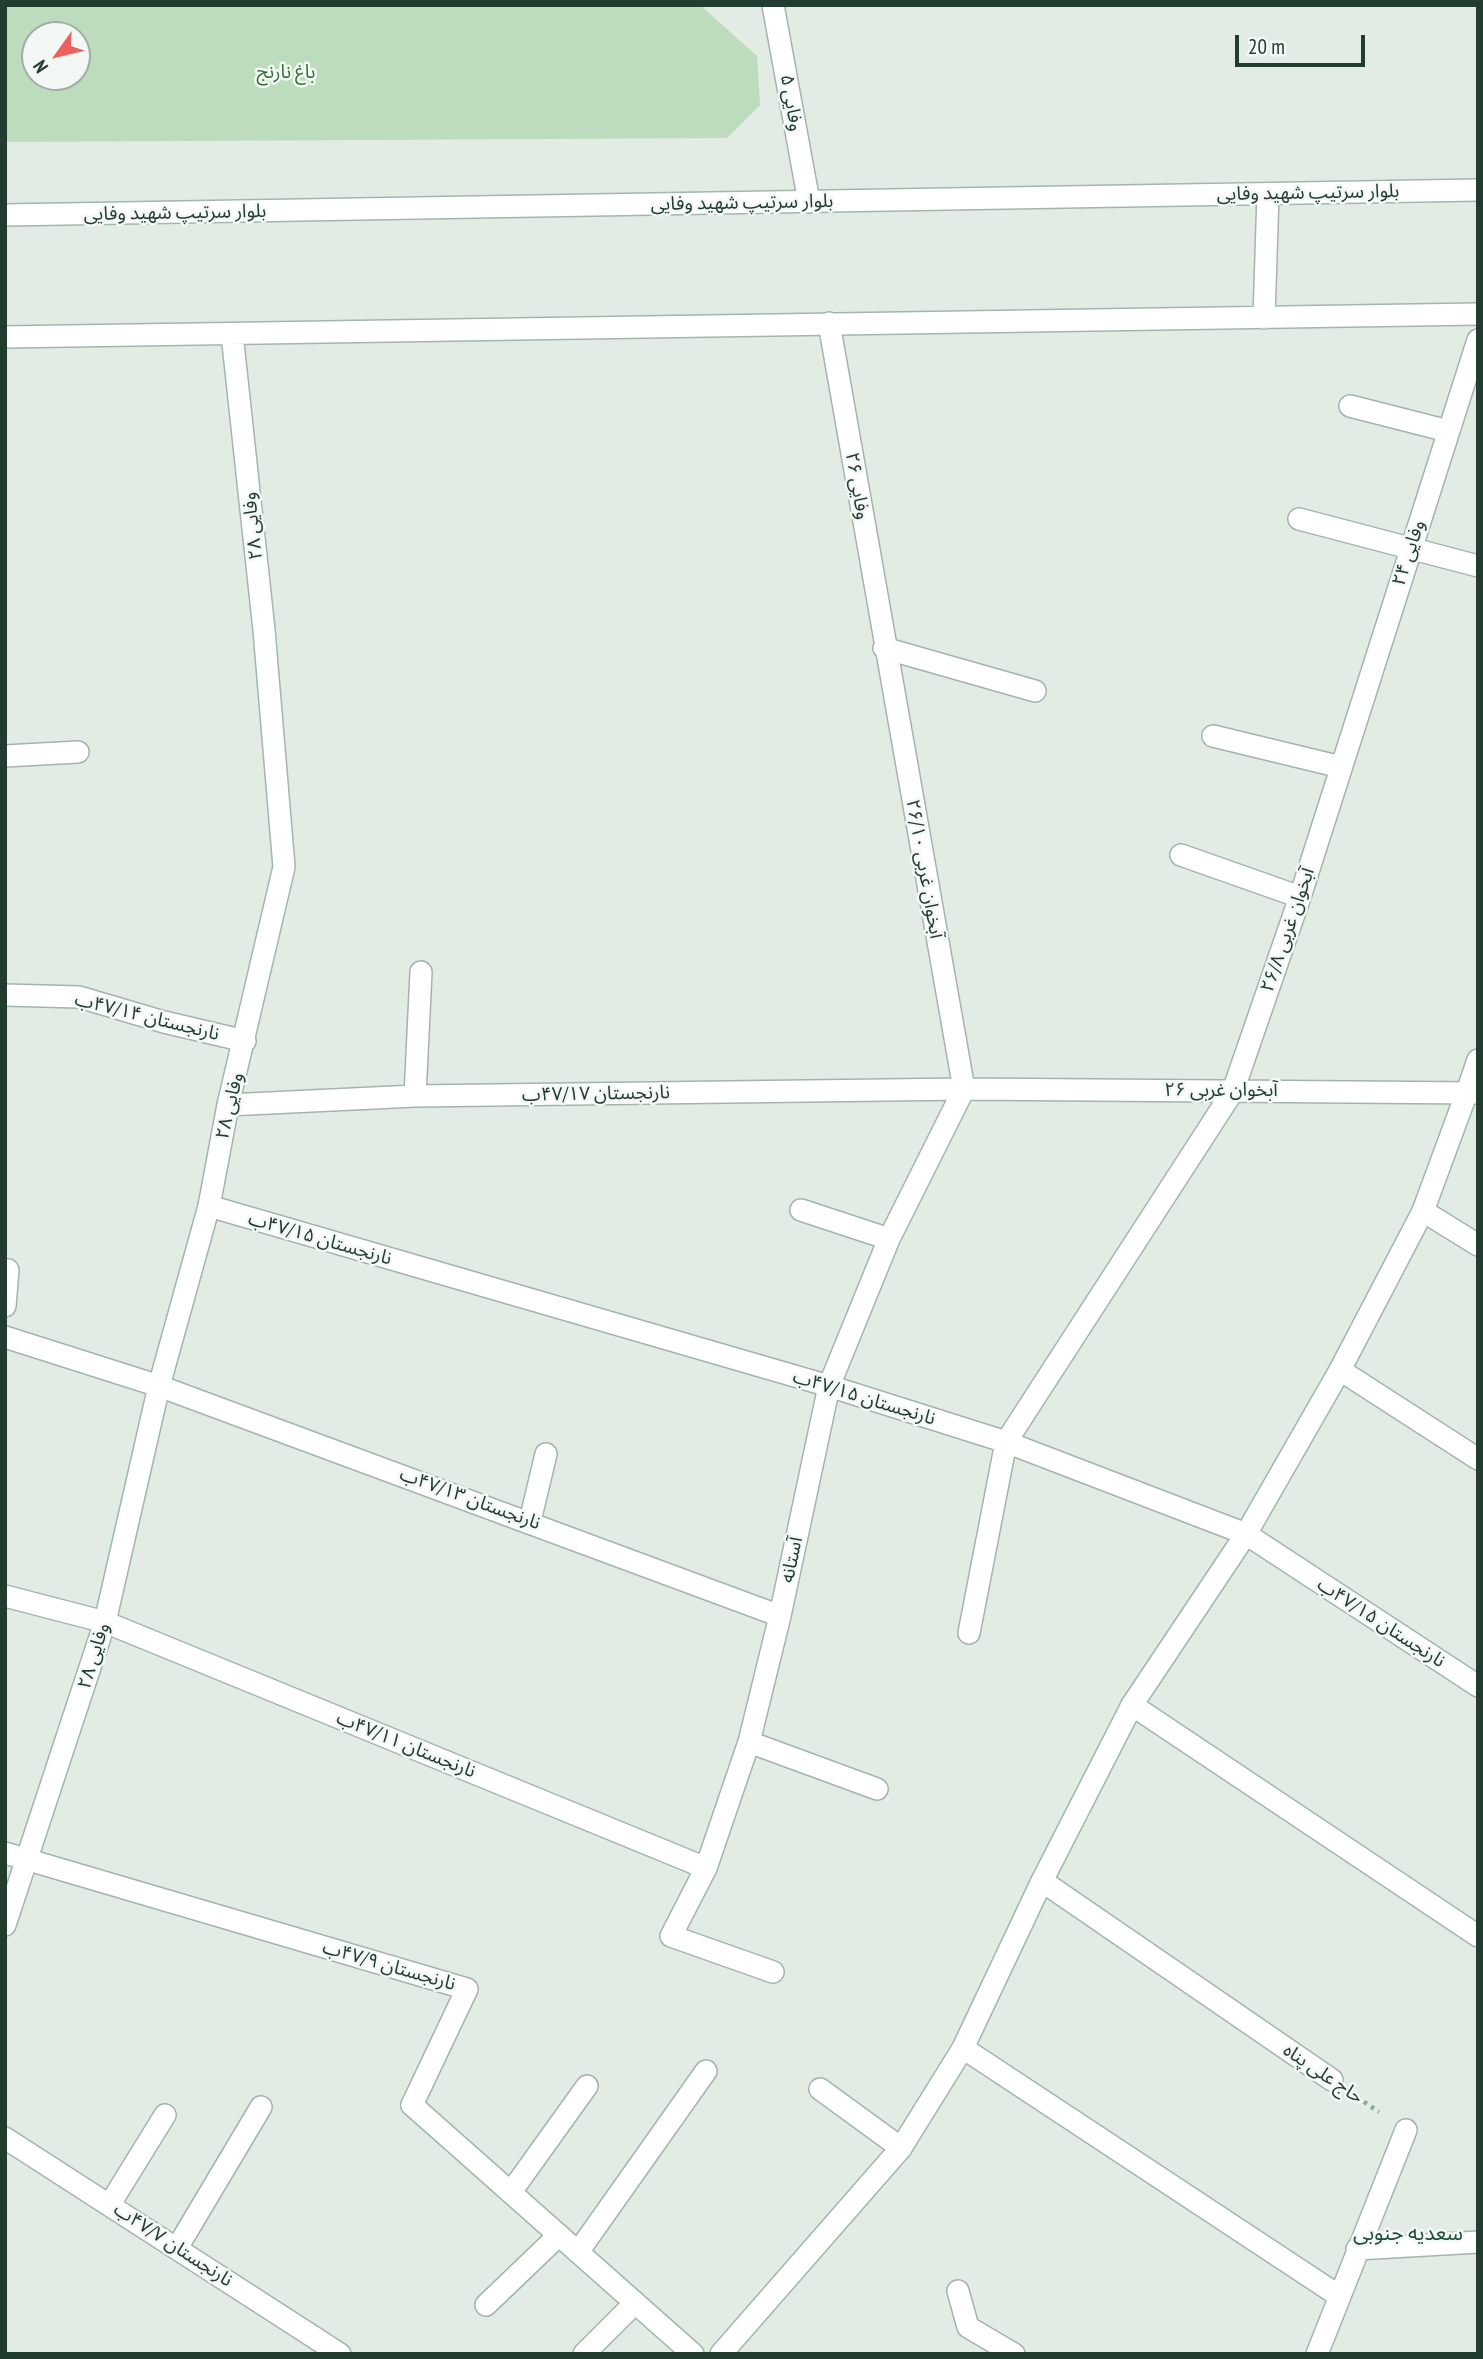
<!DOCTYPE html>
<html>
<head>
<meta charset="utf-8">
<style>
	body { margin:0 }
	#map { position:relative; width:1483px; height:2359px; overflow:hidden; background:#e2ece5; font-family:"PT Sans Narrow",sans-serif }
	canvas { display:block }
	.frame { position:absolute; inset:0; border:7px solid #233c30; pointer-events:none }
	.north { position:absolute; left:21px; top:21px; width:70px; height:70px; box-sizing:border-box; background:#f3f8f4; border:2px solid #a0ada6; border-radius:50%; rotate:236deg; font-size:19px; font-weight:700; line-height:28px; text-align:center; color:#233c30 }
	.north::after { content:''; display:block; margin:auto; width:24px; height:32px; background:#ec6260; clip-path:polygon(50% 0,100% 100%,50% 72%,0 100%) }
	.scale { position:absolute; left:1235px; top:35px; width:130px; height:32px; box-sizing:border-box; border:4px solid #233c30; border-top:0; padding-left:9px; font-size:21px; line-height:24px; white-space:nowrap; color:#233c30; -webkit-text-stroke:5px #f3f8f4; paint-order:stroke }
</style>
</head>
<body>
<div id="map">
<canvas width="1483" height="2359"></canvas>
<div class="frame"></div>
<div class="north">N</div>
<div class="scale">20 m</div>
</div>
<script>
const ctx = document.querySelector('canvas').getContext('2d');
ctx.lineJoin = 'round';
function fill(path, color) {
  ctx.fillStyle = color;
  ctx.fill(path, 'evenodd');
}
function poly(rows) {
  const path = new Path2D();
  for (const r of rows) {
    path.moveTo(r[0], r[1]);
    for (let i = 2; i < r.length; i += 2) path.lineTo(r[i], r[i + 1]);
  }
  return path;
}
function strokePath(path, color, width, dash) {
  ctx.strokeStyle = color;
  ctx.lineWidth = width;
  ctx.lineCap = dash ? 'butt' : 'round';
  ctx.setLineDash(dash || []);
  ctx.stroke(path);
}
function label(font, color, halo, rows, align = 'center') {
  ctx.font = font + ' "PT Sans Narrow","Noto Sans Arabic",sans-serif';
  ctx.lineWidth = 5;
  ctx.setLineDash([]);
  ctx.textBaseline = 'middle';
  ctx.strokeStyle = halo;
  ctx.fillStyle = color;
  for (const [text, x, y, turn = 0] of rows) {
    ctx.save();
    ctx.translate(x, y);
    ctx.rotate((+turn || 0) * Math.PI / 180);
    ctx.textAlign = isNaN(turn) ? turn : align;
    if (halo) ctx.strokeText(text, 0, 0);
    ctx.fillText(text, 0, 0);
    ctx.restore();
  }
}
fill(poly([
	[5,5,700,5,757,56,760,105,727,138,5,142],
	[35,35,77,35,77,77,35,77]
]), '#bcdcbd');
const street = poly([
	[773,5,809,202],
	[829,323,964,1089],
	[1350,406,1448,431],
	[1299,519,1478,566],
	[884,648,1035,691],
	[1213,736,1341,767],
	[5,756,78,752],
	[1181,855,1300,897],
	[5,995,79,997,164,1022,245,1041],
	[1467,1092,1478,1060],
	[415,1096,421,972],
	[228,1105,415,1096,964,1089,1478,1093],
	[209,1206,829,1386,1006,1442,1246,1534,1478,1686],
	[801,1210,889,1239],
	[1423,1211,1478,1245],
	[5,1306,8,1270],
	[5,1337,159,1386,780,1616],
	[1340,1370,1478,1459],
	[530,1521,546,1454],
	[5,1596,105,1622,706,1868],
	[969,1633,1006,1442,1233,1091,1300,897,1478,340],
	[1132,1705,1478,1936],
	[749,1742,877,1789],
	[5,1853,467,1989,412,2105],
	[1042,1881,1332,2080],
	[773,1972,671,1936,706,1868,749,1742,780,1616,829,1386,889,1239,964,1089],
	[963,2048,1339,2296],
	[820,2089,901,2148],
	[5,2138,340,2354],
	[511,2192,587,2086],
	[110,2204,165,2115],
	[177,2248,261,2107],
	[1357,2249,1478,2242],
	[578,2252,706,2071],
	[958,2291,968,2327,1014,2354],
	[486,2305,559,2235],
	[584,2354,635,2303],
	[1317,2354,1406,2130]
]);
const secondary = poly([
	[5,215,1478,190],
	[1264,318,1268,194],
	[5,337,1478,314],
	[5,1925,105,1622,159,1386,209,1206,228,1105,284,867,264,630,232,334],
	[412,2105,693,2354],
	[721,2354,901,2148,963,2048,1042,1881,1132,1705,1246,1534,1340,1370,1423,1211,1467,1092]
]);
strokePath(street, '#a5b4ab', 24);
strokePath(secondary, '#a1b7aa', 24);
strokePath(poly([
	[1357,2097,1379,2112]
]), '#84ae97', 4.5, [3.5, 5]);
strokePath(street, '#fff', 21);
strokePath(secondary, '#fff', 21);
label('19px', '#2f7139', '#f3f8f4', [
	["باغ نارنج",286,73]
]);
label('19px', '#233c30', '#f3f8f4', [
	["وفایی ۵",791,103,80],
	["بلوار سرتیپ شهید وفایی",1308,193,-1],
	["بلوار سرتیپ شهید وفایی",742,203,-1],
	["بلوار سرتیپ شهید وفایی",175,213,-1],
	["وفایی ۲۶",857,486,80],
	["وفایی ۲۸",253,526,-96],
	["وفایی ۲۴",1409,553,-72],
	["آبخوان غربی ۲۶/۱۰",924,869,80],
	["آبخوان غربی ۲۶/۸",1288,930,-71],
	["نارنجستان ۴۷/۱۴ب",147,1017,14],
	["آبخوان غربی ۲۶",1221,1091],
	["نارنجستان ۴۷/۱۷ب",596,1094,-1],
	["وفایی ۲۸",230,1106,-77],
	["نارنجستان ۴۷/۱۵ب",320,1239,16],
	["نارنجستان ۴۷/۱۵ب",864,1398,17],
	["نارنجستان ۴۷/۱۳ب",470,1499,20],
	["آستانه",792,1560,-78],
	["نارنجستان ۴۷/۱۵ب",1381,1623,33],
	["وفایی ۲۸",94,1656,-73],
	["نارنجستان ۴۷/۱۱ب",406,1745,22],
	["نارنجستان ۴۷/۹ب",389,1966,16],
	["حاج علی پناه",1323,2074,34],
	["نارنجستان ۴۷/۷ب",173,2245,33]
]);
label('21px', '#1f4d38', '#f3f8f4', [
	["سعدیه جنوبی",1408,2234]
]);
</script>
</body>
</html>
